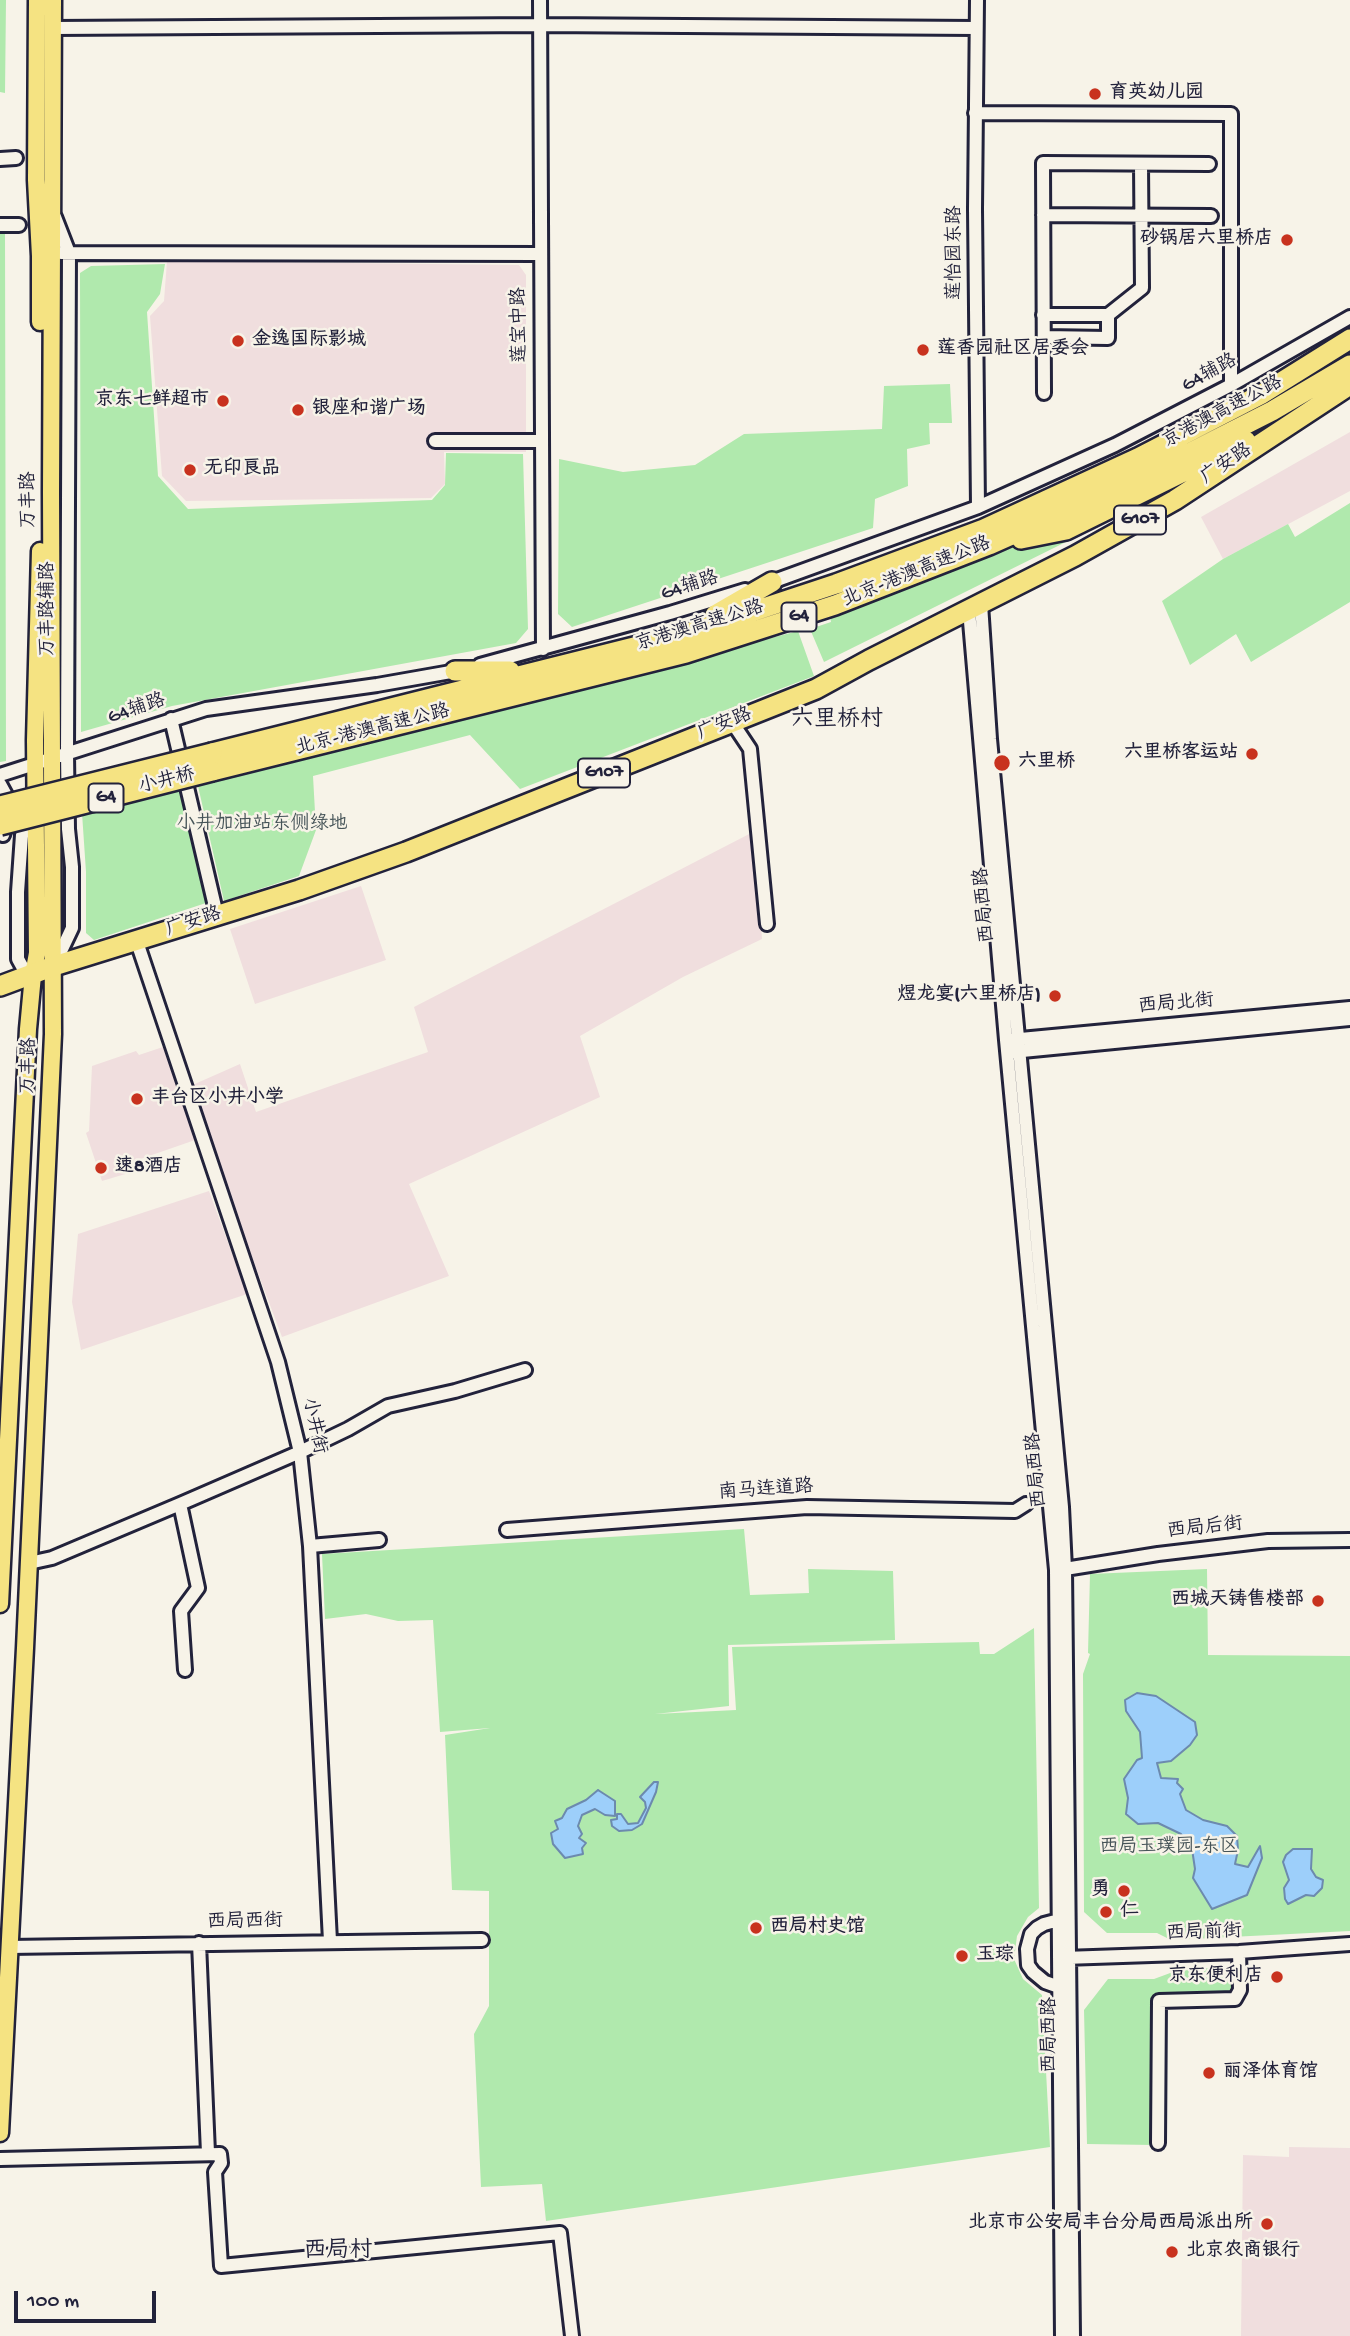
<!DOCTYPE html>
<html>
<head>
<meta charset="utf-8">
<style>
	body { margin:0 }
	#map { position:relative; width:1350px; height:2336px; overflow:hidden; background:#f7f3e8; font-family:"Gochi Hand",sans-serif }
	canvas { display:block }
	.scale { position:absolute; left:14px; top:2291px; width:142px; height:32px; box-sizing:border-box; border:4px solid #22223b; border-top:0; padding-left:9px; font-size:21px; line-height:24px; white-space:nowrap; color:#22223b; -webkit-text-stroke:5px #f7f3e8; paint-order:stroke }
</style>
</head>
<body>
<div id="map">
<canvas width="1350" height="2336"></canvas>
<div class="scale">100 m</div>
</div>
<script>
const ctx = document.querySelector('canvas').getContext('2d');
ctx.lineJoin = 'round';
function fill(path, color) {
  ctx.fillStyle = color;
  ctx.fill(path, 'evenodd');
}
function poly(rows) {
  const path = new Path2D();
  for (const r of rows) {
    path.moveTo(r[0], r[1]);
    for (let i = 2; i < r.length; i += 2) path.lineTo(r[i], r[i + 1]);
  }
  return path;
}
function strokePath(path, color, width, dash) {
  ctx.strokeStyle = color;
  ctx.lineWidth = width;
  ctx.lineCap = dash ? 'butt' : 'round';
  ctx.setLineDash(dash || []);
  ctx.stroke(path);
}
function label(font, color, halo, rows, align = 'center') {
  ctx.font = font + ' "Gochi Hand","LXGW WenKai TC",sans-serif';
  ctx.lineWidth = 5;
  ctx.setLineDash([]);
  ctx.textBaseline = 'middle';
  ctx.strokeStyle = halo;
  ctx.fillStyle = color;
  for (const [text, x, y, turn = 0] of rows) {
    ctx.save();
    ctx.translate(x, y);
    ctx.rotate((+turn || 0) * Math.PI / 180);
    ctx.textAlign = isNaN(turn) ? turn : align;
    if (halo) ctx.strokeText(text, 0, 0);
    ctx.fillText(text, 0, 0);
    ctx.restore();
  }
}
fill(poly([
	[167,261,519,265,526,275,526,452,444,452,445,484,431,498,186,501,162,476,150,316,164,301],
	[1350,432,1350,491,1223,559,1201,517],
	[755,831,762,939,683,977,580,1036,600,1097,409,1184,449,1276,282,1337,188,1087,240,1064,256,1112,428,1052,414,1007],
	[361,886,386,960,255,1004,230,929],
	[163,1047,198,1139,129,1163,132,1172,102,1181,86,1133,89,1131,92,1066,136,1051,139,1055],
	[209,1191,247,1294,81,1350,72,1302,78,1234],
	[1289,2147,1350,2148,1350,2336,1241,2336,1243,2155,1289,2157]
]), '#f0dede');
fill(poly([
	[0,0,6,0,5,93,0,92],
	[0,231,5,231,6,761,0,762],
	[165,264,160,294,147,312,158,476,188,509,432,500,445,485,446,453,523,454,528,629,516,643,172,706,81,732,80,273,91,266],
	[950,384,952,423,929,423,930,444,907,449,908,486,875,499,873,528,572,627,558,614,559,459,623,472,695,465,744,434,882,429,884,386],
	[1350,503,1350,602,1251,662,1236,634,1190,665,1162,601,1223,559,1288,524,1295,537],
	[1073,531,1078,536,824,662,810,629,831,622,829,611,1011,545],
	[798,631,814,676,520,789,470,735,313,776,316,830,299,876,224,901,198,786],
	[181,789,206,903,94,940,86,933,86,872,82,813],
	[744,1529,750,1595,809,1593,808,1569,893,1571,895,1640,728,1645,729,1706,655,1714,736,1710,732,1647,979,1642,980,1654,994,1654,1034,1628,1039,1908,1028,1917,1017,1936,1014,1959,1023,1979,1042,1995,1050,2147,546,2221,542,2184,481,2187,474,2034,489,2006,489,1891,452,1890,445,1735,490,1728,440,1732,433,1620,398,1621,366,1614,325,1619,322,1554],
	[1207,1569,1208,1655,1350,1656,1350,1931,1171,1940,1157,1933,1107,1933,1084,1912,1083,1674,1090,1654,1088,1653,1090,1574],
	[1233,1967,1233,1991,1231,1995,1155,1998,1153,2145,1087,2144,1084,2010,1108,1979,1154,1979,1181,1969]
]), '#b0e9ad');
const water = poly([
	[1137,1693,1156,1696,1195,1722,1197,1735,1190,1745,1171,1761,1157,1763,1161,1778,1178,1779,1177,1783,1183,1789,1180,1794,1186,1810,1203,1820,1227,1826,1237,1836,1238,1850,1235,1864,1248,1867,1260,1846,1262,1858,1247,1895,1212,1909,1193,1878,1195,1869,1192,1849,1181,1834,1158,1823,1138,1824,1126,1814,1128,1798,1124,1779,1137,1760,1142,1758,1140,1732,1126,1711,1125,1700,1137,1693],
	[654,1782,658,1782,656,1792,642,1824,632,1830,619,1831,612,1826,611,1820,617,1819,617,1814,621,1814,628,1824,638,1823,646,1808,645,1802,640,1797,654,1782],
	[598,1790,615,1801,615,1816,605,1815,595,1809,582,1815,578,1826,582,1834,579,1838,586,1843,582,1848,583,1854,565,1858,553,1844,551,1833,558,1829,555,1821,562,1818,567,1809,586,1800,598,1790],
	[1293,1849,1312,1849,1311,1869,1316,1877,1323,1880,1322,1888,1314,1896,1306,1895,1288,1904,1285,1899,1284,1888,1289,1880,1283,1862,1286,1855,1293,1849]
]);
fill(water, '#9dcffa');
strokePath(water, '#6c8aae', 2);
const minor = poly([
	[540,0,543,649],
	[977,0,975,209,978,507],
	[53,28,540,25,976,28],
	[975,113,1231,114,1231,385],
	[0,159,16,158],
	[1043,215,1211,216],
	[0,225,19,225],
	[61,253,540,254],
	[1043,315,1108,315,1108,338,1044,337],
	[1108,315,1142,288,1141,164],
	[1044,393,1043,163,1209,164],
	[435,441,541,441],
	[766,584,978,507,1115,445,1231,385,1350,317],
	[981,604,990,739,1062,1507,1065,1569,1073,2336],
	[969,610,1006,1040,1056,1570,1062,2336],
	[480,665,670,613,745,590],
	[171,719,217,915],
	[732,722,750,749,767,924],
	[0,775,206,709,377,685,462,670],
	[0,784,6,795,8,818,3,835],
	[137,942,278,1362,300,1452,310,1546,330,1941],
	[54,966,72,928,72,867,68,829,67,753,69,253,55,217],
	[33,975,23,968,18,959,18,892,22,835,37,819],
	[1010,1040,1350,1008],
	[1012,1052,1350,1019],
	[180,1504,198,1588,181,1611,185,1670],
	[507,1530,807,1507,1015,1511,1026,1504],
	[310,1546,379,1540],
	[29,1563,52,1558,180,1504,300,1452,348,1429,388,1406,455,1391,525,1370],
	[1065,1569,1158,1554,1268,1541,1350,1540],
	[1059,1920,1044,1924,1037,1928,1031,1934,1027,1949,1028,1965,1033,1972,1045,1982,1059,1987],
	[199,1943,208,2153],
	[9,1947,482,1940],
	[1064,1958,1239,1952,1350,1944],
	[1158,2143,1159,2001,1235,1999,1240,1990,1239,1952],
	[0,2159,220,2154,221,2163,215,2172,221,2266,560,2233,572,2336]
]);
const major = poly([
	[37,0,36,180,40,256,40,322],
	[0,1604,28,1029,33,975,37,953,35,740,40,551],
	[0,2133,25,1648,53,1034,51,492,53,0]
]);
const highway = poly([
	[1021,539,1066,530,1246,441],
	[715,615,772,582],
	[455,671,510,671],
	[212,753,682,635,836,584,984,529,1138,458,1262,394,1350,339],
	[212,771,686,653,835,605,989,545,1146,475,1272,411,1350,365],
	[0,986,54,966,299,890,406,852,816,689,869,660,1075,556,1175,500,1350,385]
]);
strokePath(minor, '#22223b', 18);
strokePath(major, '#22223b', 21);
strokePath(highway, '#22223b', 24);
strokePath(minor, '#f7f3e8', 12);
strokePath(major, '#f5e382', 16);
strokePath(highway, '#f5e382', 19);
const highwayBridge = poly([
	[0,806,212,753],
	[0,825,212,771]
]);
strokePath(highwayBridge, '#22223b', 24, []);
strokePath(highwayBridge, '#f5e382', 19);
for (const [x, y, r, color] of [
	[1095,94,7,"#c8321e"],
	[1287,240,7,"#c8321e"],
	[238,341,7,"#c8321e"],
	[923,350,7,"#c8321e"],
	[223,401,7,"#c8321e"],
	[298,410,7,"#c8321e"],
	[190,470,7,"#c8321e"],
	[1252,754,7,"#c8321e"],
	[1002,763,9,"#c8321e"],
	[1055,996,7,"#c8321e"],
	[137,1099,7,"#c8321e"],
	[101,1168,7,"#c8321e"],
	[1318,1601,7,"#c8321e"],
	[1124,1891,7,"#c8321e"],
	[1106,1912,7,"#c8321e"],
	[756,1928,7,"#c8321e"],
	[962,1956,7,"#c8321e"],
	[1277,1977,7,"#c8321e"],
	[1209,2073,7,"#c8321e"],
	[1267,2224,7,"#c8321e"],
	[1172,2252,7,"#c8321e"]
]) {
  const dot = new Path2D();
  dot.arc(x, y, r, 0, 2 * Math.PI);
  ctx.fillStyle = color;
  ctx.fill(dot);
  strokePath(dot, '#f7f3e8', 2.5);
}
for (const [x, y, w] of [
	[1140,520,52],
	[799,617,35],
	[604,773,52],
	[106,798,35]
]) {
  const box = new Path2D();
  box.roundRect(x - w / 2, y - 14.5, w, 29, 5);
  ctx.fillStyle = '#f7f3e8';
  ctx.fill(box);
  strokePath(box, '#22223b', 2);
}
label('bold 18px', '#22223b', null, [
	["G107",1140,520],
	["G4",799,617],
	["G107",604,773],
	["G4",106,798]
]);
label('bold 19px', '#22223b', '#f7f3e8', [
	["育英幼儿园",1109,94],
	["砂锅居六里桥店",1273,240,"right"],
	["金逸国际影城",252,341],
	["莲香园社区居委会",937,350],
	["京东七鲜超市",209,401,"right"],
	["银座和谐广场",312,410],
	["无印良品",204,470],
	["六里桥客运站",1238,754,"right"],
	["六里桥",1018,763],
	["煜龙宴(六里桥店)",1041,996,"right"],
	["丰台区小井小学",151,1099],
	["速8酒店",115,1168],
	["西城天铸售楼部",1304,1601,"right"],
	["勇",1110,1891,"right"],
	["仁",1120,1912],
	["西局村史馆",770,1928],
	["玉琮",976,1956],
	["京东便利店",1263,1977,"right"],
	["丽泽体育馆",1223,2073],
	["北京市公安局丰台分局西局派出所",1253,2224,"right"],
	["北京农商银行",1186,2252]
], 'left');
label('19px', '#22223b', '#f7f3e8', [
	["莲怡园东路",956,253,-90],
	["莲宝中路",521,325,-91],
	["G4辅路",1210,374,-28],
	["京港澳高速公路",1223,413,-28],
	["广安路",1227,465,-34],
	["万丰路",30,500,-90],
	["北京-港澳高速公路",917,573,-22],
	["G4辅路",690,587,-17],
	["万丰路辅路",49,609,-90],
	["京港澳高速公路",700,627,-17],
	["G4辅路",137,710,-18],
	["广安路",725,725,-22],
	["北京-港澳高速公路",373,731,-14],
	["小井桥",167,782,-14],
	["西局西路",986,905,-95],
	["广安路",194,923,-18],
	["西局北街",1176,1005,-5],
	["万丰路",30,1066,-88],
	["小井街",313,1426,78],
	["西局西路",1038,1470,-95],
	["南马连道路",766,1491,-4],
	["西局后街",1205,1529,-6],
	["西局西街",245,1923,-1],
	["西局前街",1204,1934,-2],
	["西局西路",1051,2035,-90]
]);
label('19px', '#465458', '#f7f3e8', [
	["小井加油站东侧绿地",262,825],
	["西局玉璞园-东区",1169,1848]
]);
label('23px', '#22223b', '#f7f3e8', [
	["六里桥村",837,721],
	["西局村",338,2252]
]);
</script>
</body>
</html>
